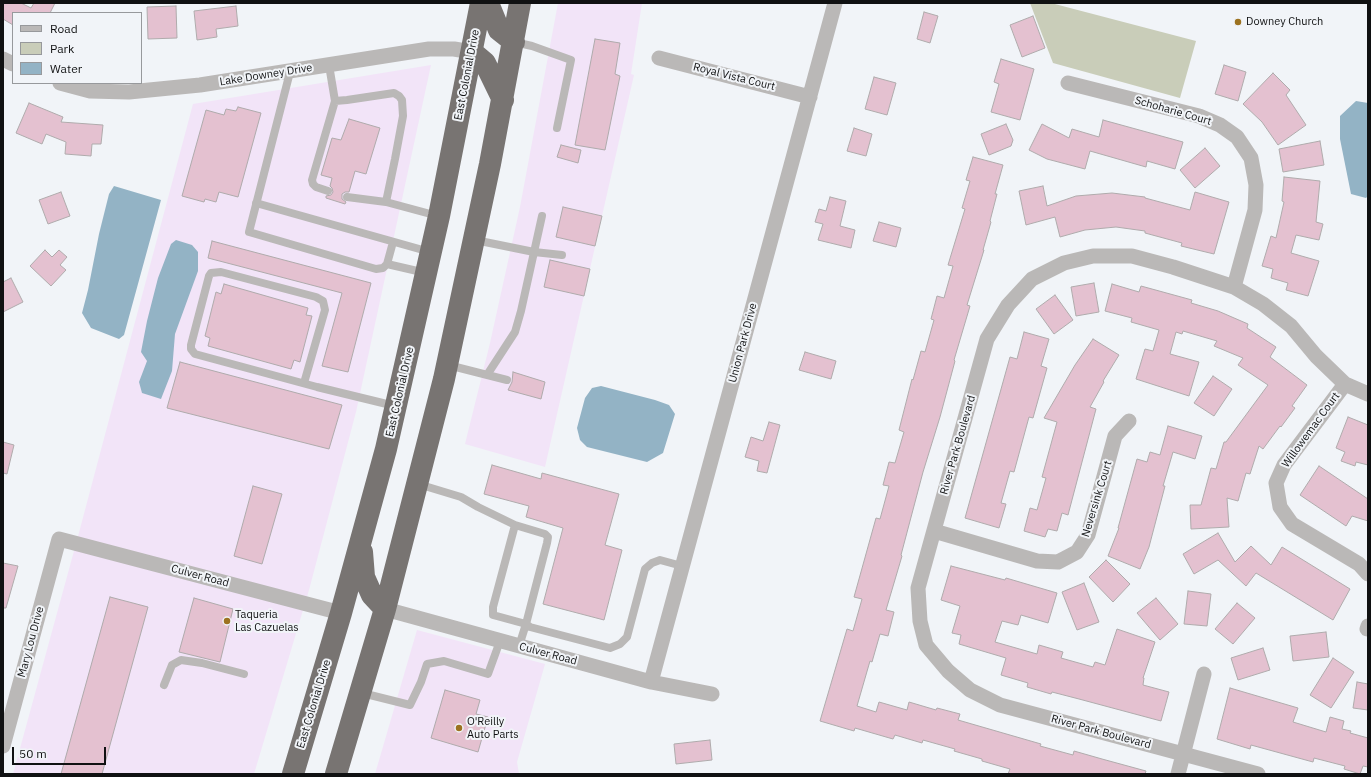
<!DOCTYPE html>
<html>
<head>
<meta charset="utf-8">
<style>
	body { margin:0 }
	#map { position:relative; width:1371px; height:777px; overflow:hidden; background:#f1f4f8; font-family:"IBM Plex Sans",sans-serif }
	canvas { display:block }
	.frame { position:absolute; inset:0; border:4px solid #101112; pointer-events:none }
	.legend { position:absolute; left:12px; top:12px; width:130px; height:72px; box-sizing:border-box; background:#f1f4f8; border:1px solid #97999c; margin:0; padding:5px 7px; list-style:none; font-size:12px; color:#101112 }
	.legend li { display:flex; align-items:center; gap:8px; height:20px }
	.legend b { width:20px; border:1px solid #97999c }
	.scale { position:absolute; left:12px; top:747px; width:94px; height:18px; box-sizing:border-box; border:2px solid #101112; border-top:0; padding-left:5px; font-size:12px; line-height:14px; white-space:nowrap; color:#101112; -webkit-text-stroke:3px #f1f4f8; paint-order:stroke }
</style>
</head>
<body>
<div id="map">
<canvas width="1371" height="777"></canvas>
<div class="frame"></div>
<ul class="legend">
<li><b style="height:5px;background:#bab8b7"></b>Road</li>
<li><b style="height:11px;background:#c9cdb9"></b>Park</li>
<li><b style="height:11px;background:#93b3c5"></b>Water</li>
</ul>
<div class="scale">50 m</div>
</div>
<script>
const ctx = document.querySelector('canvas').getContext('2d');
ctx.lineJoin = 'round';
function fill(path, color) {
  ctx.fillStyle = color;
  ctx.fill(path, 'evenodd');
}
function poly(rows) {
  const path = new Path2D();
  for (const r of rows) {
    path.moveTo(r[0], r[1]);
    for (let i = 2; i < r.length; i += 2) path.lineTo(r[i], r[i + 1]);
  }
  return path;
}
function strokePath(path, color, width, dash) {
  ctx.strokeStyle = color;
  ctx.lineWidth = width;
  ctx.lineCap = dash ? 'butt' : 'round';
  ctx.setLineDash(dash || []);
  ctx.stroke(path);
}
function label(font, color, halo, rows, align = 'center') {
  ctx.font = font + ' "IBM Plex Sans",sans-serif';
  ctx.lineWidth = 4;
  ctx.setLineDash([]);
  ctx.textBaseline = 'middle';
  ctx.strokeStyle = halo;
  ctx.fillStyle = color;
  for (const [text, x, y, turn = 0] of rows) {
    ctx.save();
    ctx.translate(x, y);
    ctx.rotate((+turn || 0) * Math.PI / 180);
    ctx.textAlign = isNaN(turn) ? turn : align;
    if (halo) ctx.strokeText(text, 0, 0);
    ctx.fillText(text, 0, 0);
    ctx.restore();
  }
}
fill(poly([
	[558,3,642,3,631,74,634,75,545,467,465,444,490,343,520,207],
	[431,65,356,412,309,590,254,774,13,774,77,540,193,104],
	[417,630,545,664,517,762,519,774,375,774]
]), '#f2e4f8');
fill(poly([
	[1030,3,1051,3,1196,41,1180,98,1053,63]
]), '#c9cdb9');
fill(poly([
	[1356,101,1368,103,1368,196,1366,198,1351,194,1340,139,1340,116],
	[114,186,161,200,124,335,119,339,91,328,82,313,88,290,99,234,109,194],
	[176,240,192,245,198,252,198,271,175,334,172,371,161,399,142,393,139,382,147,361,141,352,147,321,158,278,171,244],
	[601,386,655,400,669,405,675,414,663,453,647,462,587,447,580,440,577,428,585,398,592,388]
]), '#93b3c5');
const building = poly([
	[3,3,21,3,31,8,34,3,55,3,50,13,13,13,13,25,3,19,3,3],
	[176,6,177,38,148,39,147,7,176,6],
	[236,6,238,26,216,29,217,37,197,40,194,11,236,6],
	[924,12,938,16,930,43,917,39,924,12],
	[1033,16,1045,48,1022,57,1010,25,1033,16],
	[595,39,620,43,615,74,620,76,605,150,575,145,595,39],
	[1001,59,1034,69,1020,120,991,112,999,84,994,82,1001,59],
	[1224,65,1246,72,1238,101,1215,94,1224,65],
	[1273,73,1290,90,1286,95,1306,125,1278,145,1262,122,1243,104,1273,73],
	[874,77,896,83,887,115,865,109,874,77],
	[29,103,63,117,61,122,103,125,101,144,92,144,91,156,65,154,66,142,46,134,42,144,16,133,29,103],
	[238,107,261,113,238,197,219,192,216,202,205,199,204,202,182,196,206,110,224,115,226,109,236,111,238,107],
	[349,119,380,128,366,174,355,171,349,192,345,192,342,194,342,199,346,202,345,204,326,198,326,196,331,195,333,192,332,188,330,186,332,178,321,175,332,138,341,140,349,119],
	[1103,120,1183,142,1175,169,1147,161,1146,167,1090,151,1085,169,1047,159,1029,150,1042,124,1069,138,1072,129,1099,137,1103,120],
	[1006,124,1013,140,1011,146,989,155,981,134,1006,124],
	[854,128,872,134,866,156,847,151,854,128],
	[1320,141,1324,165,1283,172,1279,149,1320,141],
	[561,145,581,150,578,163,557,157,561,145],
	[1205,148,1220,166,1195,188,1180,170,1205,148],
	[973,157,1003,165,995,194,997,194,990,221,991,222,983,250,984,250,967,305,970,306,954,360,955,361,940,417,923,472,901,555,902,556,886,610,894,612,888,636,880,634,872,662,870,661,857,706,876,712,879,702,907,710,909,702,936,710,937,708,960,714,958,720,1041,744,1040,746,1073,755,1074,751,1102,759,1146,771,1145,774,1008,774,1010,769,982,761,982,759,954,751,955,749,923,740,922,743,895,735,893,739,855,728,854,731,820,721,847,629,853,631,862,599,854,597,876,518,880,519,889,486,883,485,889,462,895,463,904,432,899,430,912,379,913,380,921,351,925,352,934,320,931,319,937,296,944,298,953,266,948,265,965,209,962,208,970,181,966,180,973,157],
	[1284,177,1320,181,1316,222,1323,224,1319,240,1296,235,1291,253,1319,261,1308,296,1286,290,1288,283,1271,278,1273,269,1262,266,1271,236,1276,238,1284,202,1282,201,1284,177],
	[1043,186,1047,206,1076,196,1112,193,1145,197,1145,198,1190,210,1195,192,1229,202,1214,254,1181,246,1182,243,1145,233,1145,231,1116,227,1085,230,1060,237,1055,217,1026,225,1019,191,1043,186],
	[61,192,70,216,48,224,39,200,61,192],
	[830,197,846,201,840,226,855,230,851,248,818,240,823,224,815,222,819,209,826,211,830,197],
	[563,207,602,216,595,246,556,237,563,207],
	[879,222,901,228,896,247,873,241,879,222],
	[212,241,371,283,348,372,322,366,342,293,208,258,212,241],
	[45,250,52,257,59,250,67,257,60,265,66,270,51,286,30,266,45,250],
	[550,260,590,269,584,296,544,287,550,260],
	[11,278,23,302,3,312,3,282,11,278],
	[1094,283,1099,312,1076,316,1071,287,1094,283],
	[224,284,308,308,306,315,312,316,300,362,294,360,291,369,208,346,210,338,205,336,216,292,221,294,224,284],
	[1112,284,1139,292,1141,286,1192,300,1191,303,1218,311,1248,324,1247,328,1276,347,1270,357,1307,385,1292,406,1295,408,1281,427,1280,426,1263,449,1259,446,1250,474,1246,473,1238,501,1227,498,1229,527,1191,529,1190,505,1201,505,1211,468,1216,469,1224,442,1226,442,1268,385,1238,365,1243,358,1214,346,1217,341,1183,331,1182,334,1176,332,1170,354,1199,362,1189,396,1136,379,1145,349,1153,351,1159,330,1131,322,1132,318,1105,311,1112,284],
	[1055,295,1073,320,1054,334,1036,309,1055,295],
	[1024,332,1049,339,1041,366,1047,368,1033,418,1029,417,1014,472,1010,471,1001,503,1006,504,999,528,965,518,1010,357,1017,359,1024,332],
	[1093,339,1119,355,1103,381,1104,382,1090,407,1096,409,1068,515,1062,513,1057,531,1048,529,1045,537,1024,531,1030,508,1037,510,1046,478,1042,477,1057,422,1044,418,1075,365,1093,339],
	[805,352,836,361,831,379,799,370,805,352],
	[180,362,342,405,329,449,167,408,180,362],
	[513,372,545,382,541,399,508,390,512,382,513,372],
	[1213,376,1232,389,1214,416,1194,403,1213,376],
	[1348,417,1368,425,1368,465,1356,462,1355,466,1341,461,1345,452,1336,448,1348,417],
	[769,422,780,425,767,473,757,471,759,461,745,457,751,437,763,441,769,422],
	[1168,426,1202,436,1195,459,1173,452,1163,486,1165,486,1149,547,1140,569,1108,556,1119,528,1118,528,1137,459,1147,462,1150,452,1160,455,1168,426],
	[3,442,14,445,7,474,3,473,3,442],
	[492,465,541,479,542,473,619,494,605,545,622,550,604,620,543,604,563,528,526,517,529,506,484,494,492,465],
	[1319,466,1368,499,1368,521,1352,516,1346,526,1300,495,1319,466],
	[253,486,282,494,262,564,234,556,253,486],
	[1218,533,1235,562,1251,546,1271,565,1282,547,1350,589,1333,620,1256,573,1246,586,1218,560,1194,574,1183,554,1218,533],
	[1106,560,1130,584,1113,602,1089,577,1106,560],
	[3,563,18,566,6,608,3,608,3,563],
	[951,566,1005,580,1006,578,1057,593,1048,623,1021,615,1018,625,1002,621,995,642,1037,654,1039,645,1063,652,1061,658,1093,667,1095,662,1105,665,1117,629,1155,642,1143,678,1144,678,1143,685,1169,692,1161,721,1079,699,1052,692,1051,694,1027,687,1028,683,1001,675,1006,658,959,644,961,635,952,633,960,606,941,600,951,566],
	[1084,583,1099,622,1077,630,1062,592,1084,583],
	[1188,591,1211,594,1207,626,1184,624,1188,591],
	[110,597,148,607,102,774,61,774,110,597],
	[194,598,233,609,220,662,179,652,194,598],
	[1156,598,1178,624,1160,640,1137,613,1156,598],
	[1237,603,1255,618,1233,644,1215,629,1237,603],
	[1326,632,1329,657,1293,661,1290,636,1326,632],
	[1263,648,1270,670,1238,680,1231,658,1263,648],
	[1333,658,1354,672,1331,708,1310,695,1333,658],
	[1357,682,1368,684,1368,710,1353,708,1357,682],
	[1230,688,1298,708,1293,722,1326,732,1330,717,1344,721,1342,729,1351,731,1350,733,1368,738,1368,767,1363,766,1360,774,1344,769,1345,766,1314,758,1313,762,1251,745,1250,749,1217,739,1230,688],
	[445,690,480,700,476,714,488,717,478,752,431,738,445,690],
	[710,740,712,760,676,764,674,744,710,740]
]);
fill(building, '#e4c1d0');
strokePath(building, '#afabac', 1);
strokePath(poly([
	[514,42,532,46,571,60,557,128],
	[329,65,335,101,347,100,394,93,399,96,402,100,403,116,395,159,386,202,438,216],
	[290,72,249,232,376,269,383,268,387,264,426,273],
	[328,191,316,187,313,184,312,180,335,101],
	[347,197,386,202],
	[256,203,430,252],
	[475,240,534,252,562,255],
	[387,264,393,242],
	[448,365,507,380],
	[487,375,515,332,521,311,542,216],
	[304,383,325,310,323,301,316,297,221,272,211,273,209,276,191,345,191,349,195,354,317,387,395,406],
	[418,484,461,497,478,507,515,525,545,534,548,537,547,543,526,624,530,627,610,648,620,644,627,637,645,569,652,563,660,560,682,566],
	[515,525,493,607,493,615,526,624,519,646],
	[164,685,172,665,181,660,202,663,244,674],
	[362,693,410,705,421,682,427,664,444,661,488,674,500,641]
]), '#bab8b7', 8);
strokePath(poly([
	[659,58,810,97],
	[3,59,13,64],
	[60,83,90,91,129,92,200,85,429,49,454,49,472,52],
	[1068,83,1199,116,1220,125,1237,137,1251,158,1256,185,1255,210,1234,287],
	[1345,384,1284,465,1276,483,1280,507,1292,524,1359,564,1368,574],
	[934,531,1037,561,1058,562,1077,552,1088,535,1115,436,1129,421],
	[385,609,651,682,712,694],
	[1367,629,1368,626],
	[651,682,835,3],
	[3,746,59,539,341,613],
	[1178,774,1204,674],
	[1258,774,1000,705,970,690,948,671,926,645,920,621,918,588,987,339,1008,305,1032,279,1064,263,1093,256,1132,256,1173,267,1234,287,1263,304,1291,326,1316,356,1345,384,1368,394]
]), '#bab8b7', 15);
strokePath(poly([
	[488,3,499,30,514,42],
	[472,52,485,63,503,100],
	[362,552,364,577,372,595,385,609],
	[293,774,341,613,386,449,439,216,481,3],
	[336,774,385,609,444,379,490,164,520,3]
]), '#787472', 22);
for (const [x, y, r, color] of [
	[1238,22,4,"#9c7220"],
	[227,621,4,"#9c7220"],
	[459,728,4,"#9c7220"]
]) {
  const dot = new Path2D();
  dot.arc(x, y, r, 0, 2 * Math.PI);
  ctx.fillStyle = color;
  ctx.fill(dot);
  strokePath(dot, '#f1f4f8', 1.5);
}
label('11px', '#101112', '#f1f4f8', [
	["Downey Church",1246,22],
	["Taqueria",235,615],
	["Las Cazuelas",235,628],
	["O'Reilly",467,722],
	["Auto Parts",467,735]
], 'left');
label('11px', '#101112', '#f1f4f8', [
	["Lake Downey Drive",266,75,-9],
	["East Colonial Drive",467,75,-79],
	["Royal Vista Court",734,77,14],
	["Schoharie Court",1173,111,16],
	["Union Park Drive",743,343,-75],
	["East Colonial Drive",400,392,-77],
	["Willowemac Court",1311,430,-54],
	["River Park Boulevard",958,445,-74],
	["Neversink Court",1097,499,-73],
	["Culver Road",200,576,15],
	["Mary Lou Drive",31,642,-75],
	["Culver Road",548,654,15],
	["East Colonial Drive",314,704,-73],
	["River Park Boulevard",1101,732,15]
]);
</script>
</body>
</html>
